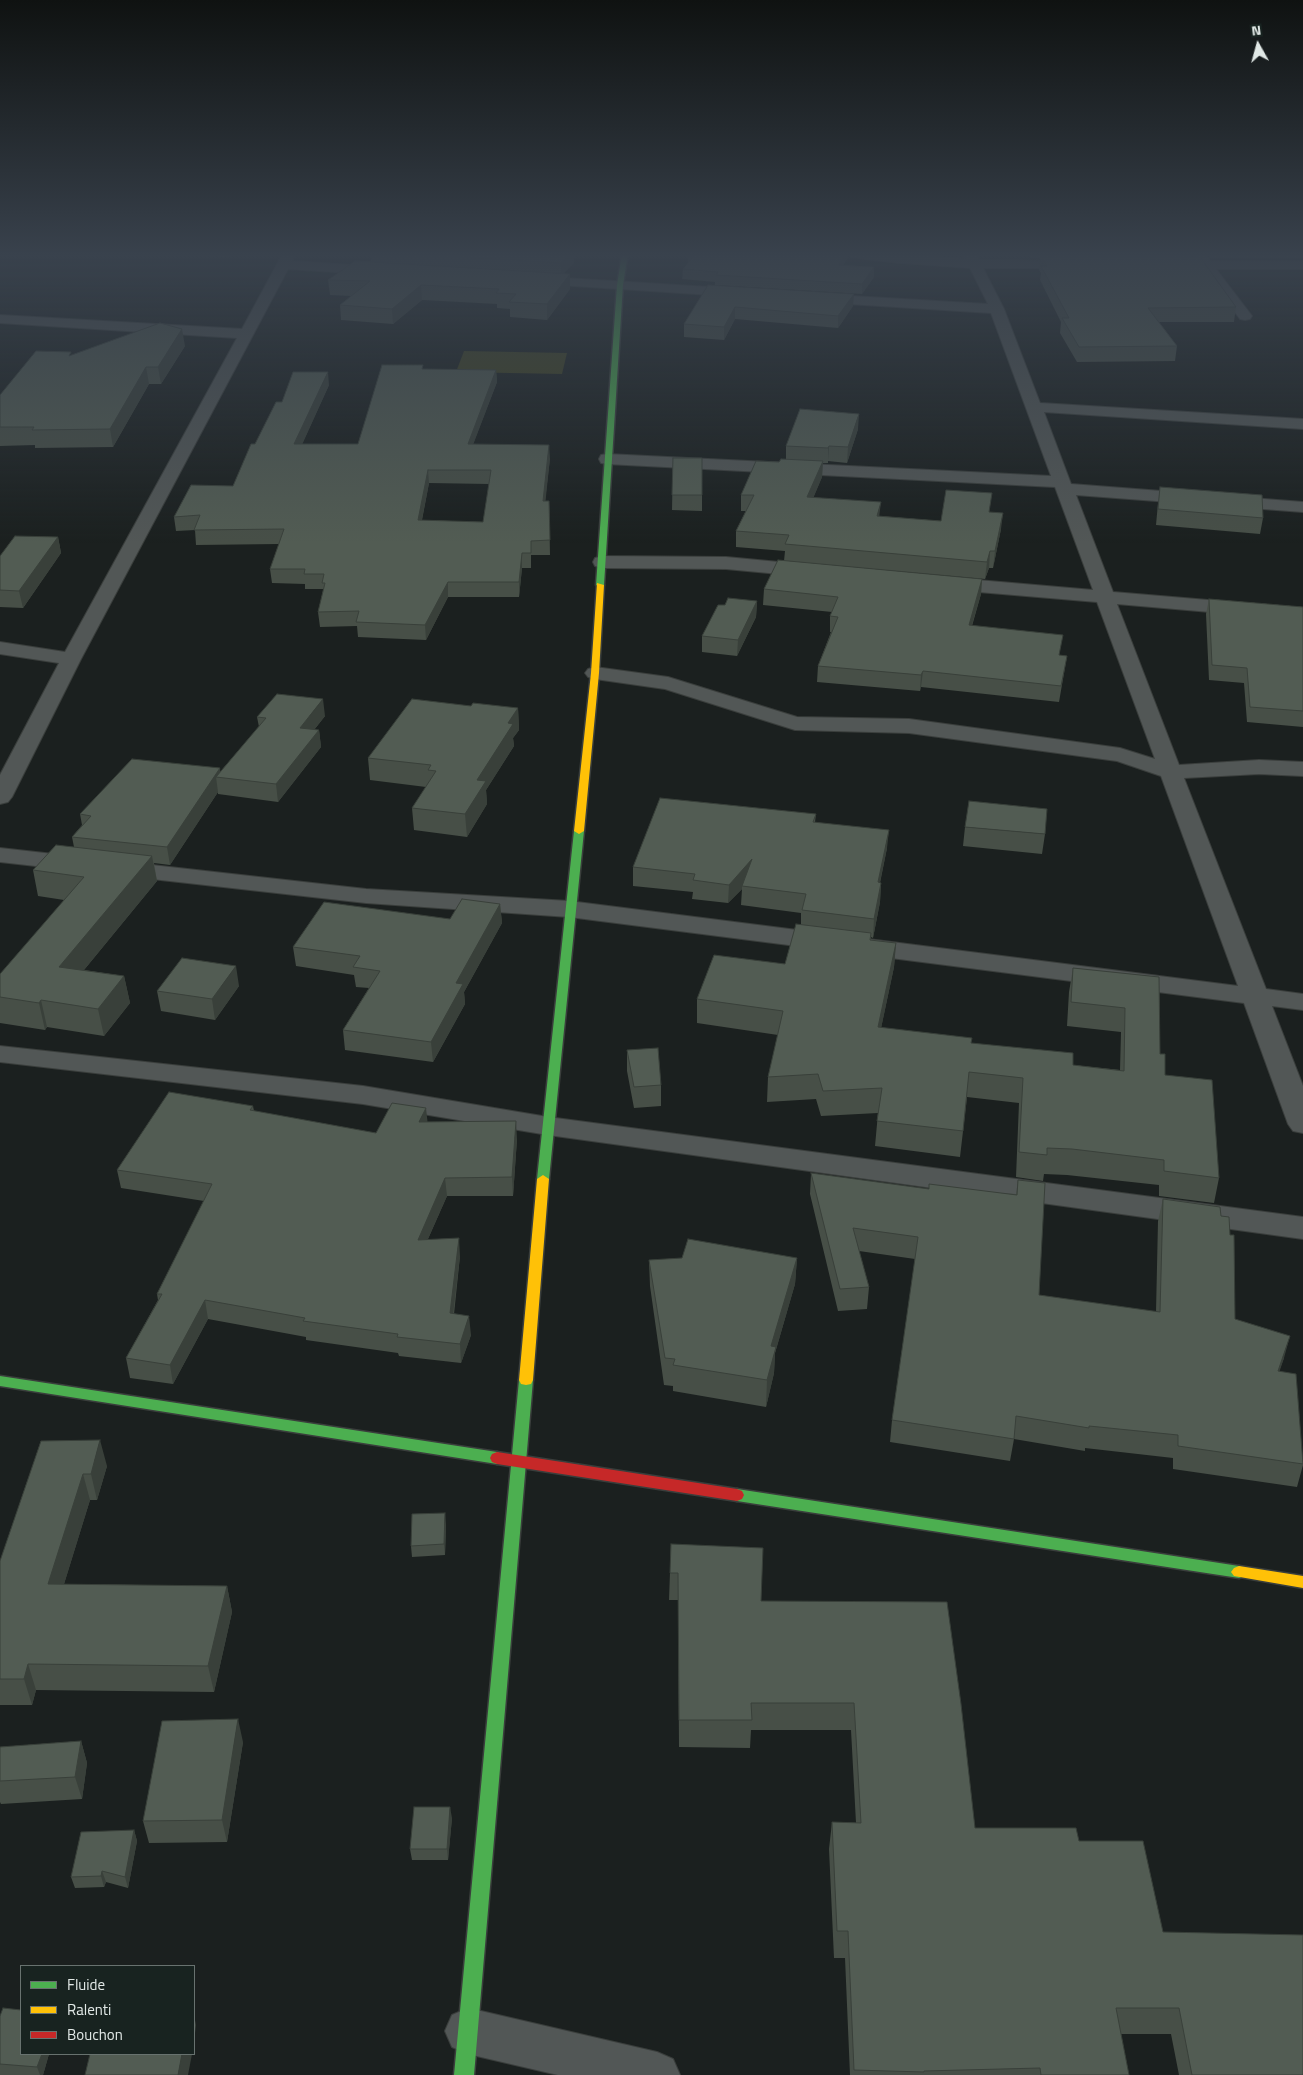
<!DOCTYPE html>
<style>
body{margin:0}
#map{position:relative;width:1303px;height:2075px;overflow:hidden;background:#1b201f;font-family:"Titillium Web",sans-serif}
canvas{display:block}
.legend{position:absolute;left:20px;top:1965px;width:175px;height:90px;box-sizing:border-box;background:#182320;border:1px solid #68726f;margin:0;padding:6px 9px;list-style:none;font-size:15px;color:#e1e8e6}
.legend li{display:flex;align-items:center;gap:10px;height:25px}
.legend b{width:25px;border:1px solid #68726f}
.north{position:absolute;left:1233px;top:20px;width:50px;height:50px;-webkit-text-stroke:4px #182320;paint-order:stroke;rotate:353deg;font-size:14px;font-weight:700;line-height:20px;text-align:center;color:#e1e8e6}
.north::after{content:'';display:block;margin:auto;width:18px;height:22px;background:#e1e8e6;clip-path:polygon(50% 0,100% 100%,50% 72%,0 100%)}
</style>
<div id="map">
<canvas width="1303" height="2075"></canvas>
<ul class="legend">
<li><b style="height:6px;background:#4caf50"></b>Fluide</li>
<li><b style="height:6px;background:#ffc107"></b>Ralenti</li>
<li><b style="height:6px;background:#c62828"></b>Bouchon</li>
</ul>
<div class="north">N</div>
</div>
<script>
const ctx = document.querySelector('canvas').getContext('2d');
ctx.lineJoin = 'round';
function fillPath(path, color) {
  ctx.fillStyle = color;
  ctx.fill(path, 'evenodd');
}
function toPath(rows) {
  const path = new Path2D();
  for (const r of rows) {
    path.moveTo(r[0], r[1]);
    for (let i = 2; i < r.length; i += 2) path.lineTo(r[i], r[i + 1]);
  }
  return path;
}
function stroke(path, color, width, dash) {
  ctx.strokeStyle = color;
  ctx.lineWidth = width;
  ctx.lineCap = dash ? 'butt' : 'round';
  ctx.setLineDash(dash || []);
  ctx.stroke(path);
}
fillPath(toPath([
 [464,351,567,353,562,374,456,372]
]), '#41431f');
const street = toPath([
 [283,253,296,253,292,261,380,267,387,271,380,275,288,269,81,659,12,797,8,802,0,804,0,775,59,663,0,654,0,642,65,652,237,338,0,323,0,315,242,329,283,253],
 [845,253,884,253,966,259,963,253,976,253,979,260,1082,261,1084,264,1077,268,983,268,1004,309,1040,403,1303,419,1303,429,1044,412,1071,484,1303,502,1303,512,1076,495,1113,592,1303,608,1303,620,1117,604,1179,765,1259,760,1303,762,1303,776,1259,774,1184,778,1266,989,1303,994,1303,1010,1272,1006,1303,1086,1303,1133,1293,1131,1288,1124,1244,1003,569,917,366,903,0,862,0,848,366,889,569,901,1238,986,1161,776,1117,761,909,733,795,730,665,689,595,679,588,677,585,673,588,669,595,667,668,677,797,717,909,719,1120,748,1155,759,1097,602,943,589,936,587,933,583,936,579,943,577,1093,590,1055,487,607,464,601,463,599,459,601,455,607,454,1051,476,991,313,817,302,810,298,817,294,988,304,970,268,899,263,851,257,845,253],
 [1194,253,1204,253,1210,261,1303,261,1303,269,1216,269,1252,316,1250,319,1245,320,1240,319,1203,269,1167,269,1160,265,1167,261,1197,261,1192,255,1194,253],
 [533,276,742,289,749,293,742,297,528,283,526,280,528,277,533,276],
 [602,556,726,557,811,565,818,567,820,571,818,575,811,577,726,569,602,568,595,566,593,562,595,558,602,556],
 [0,1046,363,1086,548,1117,1303,1217,1303,1239,548,1135,363,1104,0,1062,0,1046],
 [468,2008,657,2052,673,2059,680,2075,558,2075,468,2054,452,2047,445,2031,452,2015,468,2008]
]);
const fast = toPath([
 [622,253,628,253,623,285,604,585,600,587,596,585,617,285,622,253],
 [579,828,584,831,549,1179,543,1183,537,1179,574,831,579,828],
 [526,1375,531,1376,533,1380,474,2075,454,2075,519,1380,521,1376,526,1375],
 [0,1376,497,1452,502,1454,504,1458,502,1462,497,1464,0,1386,0,1376],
 [737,1489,1239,1566,1244,1568,1247,1572,1244,1576,1239,1578,737,1501,732,1499,730,1495,732,1491,737,1489]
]);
const slow = toPath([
 [597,583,604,585,599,673,584,831,579,834,574,831,591,673,597,583],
 [543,1175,549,1179,533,1380,531,1384,526,1385,521,1384,519,1380,537,1179,543,1175],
 [1239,1566,1303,1576,1303,1588,1234,1576,1231,1572,1234,1568,1239,1566]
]);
const jam = toPath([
 [497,1452,737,1489,742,1491,744,1495,742,1499,737,1501,497,1464,492,1462,490,1458,492,1454,497,1452]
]);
stroke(street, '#3a3e3c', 2);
stroke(fast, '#3a3e3c', 3);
stroke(slow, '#3a3e3c', 3);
stroke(jam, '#3a3e3c', 3);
fillPath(street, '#525756');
fillPath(fast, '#4caf50');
fillPath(slow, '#ffc107');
fillPath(jam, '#c62828');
fillPath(toPath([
 [172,253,232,253,230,257,172,256],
 [370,253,573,253,574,263,564,273,570,289,547,320,510,317,510,309,497,308,497,304,422,300,393,324,341,320,340,305,351,296,330,295,328,280,371,261],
 [1028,253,1192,253,1191,257,1236,307,1234,322,1159,322,1177,346,1175,361,1077,362,1060,333,1061,322,1040,280,1041,273,1039,270,1040,258,1031,258],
 [1206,253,1303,253,1303,258,1210,258],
 [688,254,848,257,843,265,874,267,874,277,862,294,715,285,715,282,682,279,683,269,688,263],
 [708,285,853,306,838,328,735,319,724,340,684,337,684,324],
 [185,346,161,384,149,384,113,447,35,448,35,445,0,446,0,395,71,355],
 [424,369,496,370,497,382,473,444,550,458,545,501,549,501,550,555,531,555,531,568,522,568,519,597,448,597,426,640,358,637,357,626,320,627,318,612,323,591,323,589,305,589,305,584,272,583,270,569,279,544,196,545,195,530,176,531,174,517,233,486,255,444,282,402,329,385,302,444,358,444],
 [429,483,489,484,483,522,422,520],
 [858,429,847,463,828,461,828,463,823,463,822,477,813,498,880,516,941,521,989,512,1001,529,993,568,989,568,985,579,784,561,785,551,736,547,736,531,746,511,741,511,741,495,779,462,786,460,786,446],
 [673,458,702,495,702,511,672,510],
 [1160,487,1263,518,1260,534,1156,525,1158,503],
 [58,537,61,553,23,608,0,607,0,556],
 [982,579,981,594,972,626,1060,655,1067,656,1059,702,921,687,920,691,817,682,818,666,831,632,830,632,830,616,832,612,763,605,764,589],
 [1209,599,1303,607,1303,727,1247,722,1244,683,1209,680,1206,614],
 [757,601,756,617,737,656,702,652,702,636,725,605],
 [471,706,518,708,519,730,513,738,514,746,486,790,487,804,467,837,414,830,412,808,426,787,370,780,368,758],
 [325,716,314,730,319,730,321,747,278,802,218,794,218,792,170,865,154,863,157,881,84,970,124,976,130,1003,104,1036,47,1027,45,1030,0,1023,0,997,64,900,38,896,33,870,74,847,72,837,82,825,80,814,220,768,220,772,259,727,257,717],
 [816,814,815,822,887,848,880,883,881,883,880,902,873,938,871,937,871,940,896,943,894,967,881,1028,971,1043,1073,1065,1120,1070,1121,1032,1067,1026,1069,992,1073,968,1159,977,1160,1054,1165,1075,1219,1178,1214,1203,1159,1196,1159,1185,1067,1175,1044,1174,1043,1181,1016,1177,1019,1103,967,1097,960,1157,875,1146,878,1113,821,1116,816,1099,767,1102,768,1077,778,1035,697,1023,697,999,785,964,801,925,801,913,741,905,742,889,728,903,692,899,693,892,633,886,633,867],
 [965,827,1045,834,1042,854,963,846],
 [500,904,502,923,464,992,465,1004,433,1062,345,1050,343,1030,369,988,356,987,354,975,296,966,293,947,450,919],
 [239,986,215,1020,161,1011,157,991],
 [627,1050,661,1085,661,1106,634,1108,627,1071],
 [253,1106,254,1111,376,1133,427,1122,517,1139,513,1196,447,1196,428,1239,460,1256,454,1314,471,1335,461,1363,399,1356,398,1353,306,1340,306,1337,208,1319,173,1384,130,1378,126,1358,158,1300,157,1294,204,1201,121,1188,117,1170],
 [811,1173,929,1189,1016,1194,1018,1180,1039,1295,1156,1312,1158,1221,1163,1199,1221,1216,1230,1235,1235,1319,1284,1358,1279,1371,1303,1462,1303,1465,1297,1487,1173,1469,1173,1458,1085,1448,1085,1451,1014,1439,1010,1461,890,1442,892,1420,915,1259,859,1251,869,1287,867,1309,838,1311,810,1194],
 [797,1258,795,1284,775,1353,774,1373,766,1407,673,1391,673,1386,664,1385,650,1286,649,1260],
 [41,1441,107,1466,97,1500,90,1500,64,1584,227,1586,232,1612,214,1692,36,1690,32,1705,0,1705,0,1561],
 [446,1524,445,1555,412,1557,411,1546],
 [671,1544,761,1601,975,1828,1079,1841,1163,1932,1303,2075,1179,2075,1171,2034,1121,2034,1129,2075,850,2075,845,1958,834,1958,829,1849,832,1822,856,1823,851,1730,751,1730,750,1748,679,1747,678,1600,669,1600],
 [81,1741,87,1763,82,1799,1,1804,0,1802,0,1747],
 [243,1742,227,1842,149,1843,143,1821],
 [452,1818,448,1860,412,1860,410,1849],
 [134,1830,137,1841,128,1888,106,1882,104,1887,75,1888,71,1877],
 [0,2016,21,2054,49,2054,43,2075,0,2075]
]), '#474f47');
fillPath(toPath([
 [566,253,573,253,574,263,561,276,561,263],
 [845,253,848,253,848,257,838,275,839,265],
 [874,267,874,277,862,294,862,284],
 [570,274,570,289,547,320,547,304],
 [421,285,422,300,393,324,392,309],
 [854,294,853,306,838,328,838,316],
 [735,307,735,319,724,340,724,327],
 [182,329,185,346,161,384,158,367],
 [146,367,149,384,113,447,110,429],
 [496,370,497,382,468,458,468,444],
 [328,372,329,385,296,458,294,444],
 [859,414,858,429,847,463,848,447],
 [549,445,550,458,544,515,543,501],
 [829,446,828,461,828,463,828,448],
 [823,461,822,477,807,513,807,497],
 [428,470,429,483,419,534,418,520],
 [881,502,879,518,877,516],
 [1003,513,1001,529,993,568,995,551],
 [58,537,61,553,23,608,19,591],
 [990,551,989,568,985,579,987,562],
 [522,553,522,568,519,597,519,582],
 [982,579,981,594,967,641,969,625],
 [448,582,448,597,426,640,425,625],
 [757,601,756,617,737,656,738,640],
 [923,671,921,687,920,691,921,675],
 [323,699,325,716,302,745,300,728],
 [518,708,519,730,513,738,514,746,486,790,487,804,467,837,465,814,477,780,508,723],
 [319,730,321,747,278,802,276,784],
 [220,768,221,778,216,777,218,792,170,865,167,847],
 [889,830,887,848,876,901,878,882],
 [152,856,157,881,65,993,59,967],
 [752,859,742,886,742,889,728,903,729,885],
 [881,883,880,902,873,938,874,919],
 [500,904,502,923,464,992,465,1004,433,1062,431,1042,456,983],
 [896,943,894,967,876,1052,878,1027],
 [236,966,239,986,215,1020,212,999],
 [124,976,130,1003,104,1036,98,1009],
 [41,1000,47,1027,45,1030,39,1003],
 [426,1108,428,1126,419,1122],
 [516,1121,517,1139,513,1196,512,1177],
 [445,1178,447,1196,419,1259,418,1240],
 [459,1238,460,1256,451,1332,450,1313],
 [797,1258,795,1284,775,1353,774,1373,766,1407,767,1380,771,1346],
 [205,1300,208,1319,173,1384,170,1365],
 [469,1316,471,1335,461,1363,460,1344],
 [1290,1336,1284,1358,1272,1394,1278,1371],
 [100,1440,107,1466,97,1500,91,1474],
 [83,1474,90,1500,56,1610,48,1584],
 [445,1513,446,1524,445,1555,444,1544],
 [227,1586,232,1612,214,1692,208,1666],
 [28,1664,36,1690,32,1705,24,1679],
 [238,1719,243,1742,227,1842,222,1820],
 [81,1741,87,1763,82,1799,75,1777],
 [450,1807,452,1818,448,1860,447,1849],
 [134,1830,137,1841,128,1888,125,1877],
 [102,1871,106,1882,104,1887,101,1876],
 [194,2015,196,2025,194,2041],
 [42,2054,49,2054,43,2075,40,2075,37,2067],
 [182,2054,192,2054,188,2075,178,2075]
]), '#39403a');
const building = toPath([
 [398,253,571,253,561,263,398,253],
 [689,253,845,253,839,265,874,267,862,284,716,275,718,272,683,269,695,255,688,254,689,253],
 [1041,256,1200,257,1236,307,1148,308,1177,346,1079,347,1062,318,1069,318,1041,266,1047,266,1041,256],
 [355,261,570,274,547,304,509,302,516,294,496,293,499,289,421,285,392,309,340,305,370,281,328,280,355,261],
 [708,285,854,294,838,316,735,307,724,327,684,324,708,285],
 [160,323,182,329,158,367,146,367,110,429,32,430,34,427,0,427,0,395,36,351,71,352,69,356,160,323],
 [382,365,423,365,422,369,496,370,468,444,549,445,543,501,549,501,550,540,531,541,531,553,522,553,519,582,448,582,425,625,356,622,359,611,318,612,325,583,322,583,324,574,304,574,305,569,270,569,284,529,194,530,200,515,174,517,191,485,233,486,251,444,255,444,276,402,282,402,293,372,328,372,294,444,358,444,382,365],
 [428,470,491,470,483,522,418,520,428,470],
 [800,409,859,414,848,447,829,446,828,448,786,446,800,409],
 [673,458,702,458,702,495,672,495,673,458],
 [781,459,823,461,807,497,881,502,877,516,941,521,946,490,992,493,989,512,1003,513,995,551,990,551,987,562,785,544,789,535,736,531,754,495,741,495,756,461,779,462,781,459],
 [1160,487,1262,495,1263,518,1158,509,1160,487],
 [15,536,58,537,19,591,0,590,0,556,15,536],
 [778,560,982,579,969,625,1063,635,1059,655,1067,656,1061,686,923,671,921,675,818,666,838,617,830,616,838,597,764,589,778,560],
 [728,598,757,601,738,640,702,636,718,605,725,605,728,598],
 [1209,599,1303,607,1303,711,1250,707,1247,668,1212,665,1209,599],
 [277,694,323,699,300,728,319,730,276,784,216,777,266,718,257,717,277,694],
 [412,699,471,706,473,703,518,708,508,723,513,724,477,780,486,781,465,814,412,808,436,771,428,770,431,765,368,758,412,699],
 [132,759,220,768,167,847,72,837,91,816,80,814,132,759],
 [660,798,816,814,813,822,889,830,878,882,881,883,874,919,802,910,806,894,742,886,752,859,729,885,693,880,695,874,633,867,660,798],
 [969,801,1047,809,1045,834,965,827,969,801],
 [56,845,152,856,59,967,124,976,98,1009,41,1000,39,1003,0,997,0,974,84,877,33,870,56,845],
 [462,899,500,904,456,983,463,984,431,1042,343,1030,380,971,353,967,360,956,293,947,324,902,450,919,462,899],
 [796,924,871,933,870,940,896,943,878,1027,972,1038,971,1043,1073,1053,1073,1065,1124,1071,1125,1008,1071,1002,1073,968,1159,977,1160,1054,1165,1054,1165,1075,1212,1080,1219,1178,1164,1171,1164,1160,1072,1149,1047,1148,1047,1155,1019,1152,1023,1078,969,1072,963,1131,877,1121,882,1088,823,1091,818,1074,768,1077,783,1011,697,999,714,955,785,964,796,924],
 [182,958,236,966,212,999,157,991,182,958],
 [658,1048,661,1085,634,1087,627,1050,658,1048],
 [169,1092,253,1106,250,1110,376,1133,392,1103,426,1108,419,1122,516,1121,512,1177,445,1178,418,1240,459,1238,450,1313,469,1316,460,1344,397,1337,398,1334,303,1321,305,1318,205,1300,170,1365,126,1358,162,1294,157,1294,212,1184,117,1170,169,1092],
 [811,1173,929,1189,929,1184,1017,1195,1018,1180,1045,1183,1039,1295,1160,1312,1163,1199,1220,1207,1221,1216,1229,1217,1230,1235,1234,1235,1235,1319,1290,1336,1278,1371,1296,1374,1303,1464,1178,1446,1178,1435,1089,1426,1089,1428,1016,1416,1014,1439,892,1420,918,1237,853,1228,869,1287,840,1289,811,1173],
 [688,1239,797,1258,771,1346,776,1347,767,1380,673,1365,675,1359,665,1358,649,1260,682,1258,688,1239],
 [100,1440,91,1474,83,1474,48,1584,227,1586,208,1666,28,1664,24,1679,0,1679,0,1561,41,1441,100,1440],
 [445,1513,444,1544,411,1546,412,1514,445,1513],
 [671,1544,763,1548,761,1601,947,1602,961,1704,975,1828,1076,1828,1079,1841,1143,1841,1163,1932,1303,1935,1303,2075,1192,2075,1179,2008,1116,2008,1129,2075,1041,2075,1040,2068,924,2071,924,2072,854,2070,848,1931,837,1931,832,1822,861,1823,854,1703,751,1703,752,1720,679,1720,678,1573,670,1573,671,1544],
 [238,1719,222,1820,143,1821,162,1721,238,1719],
 [81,1741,75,1777,0,1781,0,1747,81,1741],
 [414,1807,450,1807,447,1849,410,1849,414,1807],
 [134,1830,125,1877,102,1871,101,1876,71,1877,81,1832,134,1830],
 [3,2008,21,2010,21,2054,42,2054,37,2067,0,2064,0,2016,3,2008],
 [90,2054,182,2054,178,2075,85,2075,90,2054]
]);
fillPath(building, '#525c53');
stroke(building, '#39403a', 1);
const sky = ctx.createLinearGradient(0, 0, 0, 544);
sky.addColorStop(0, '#0f1211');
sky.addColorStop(0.47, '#39424d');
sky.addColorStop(1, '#39424d00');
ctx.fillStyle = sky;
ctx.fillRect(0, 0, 1303, 544);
</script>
